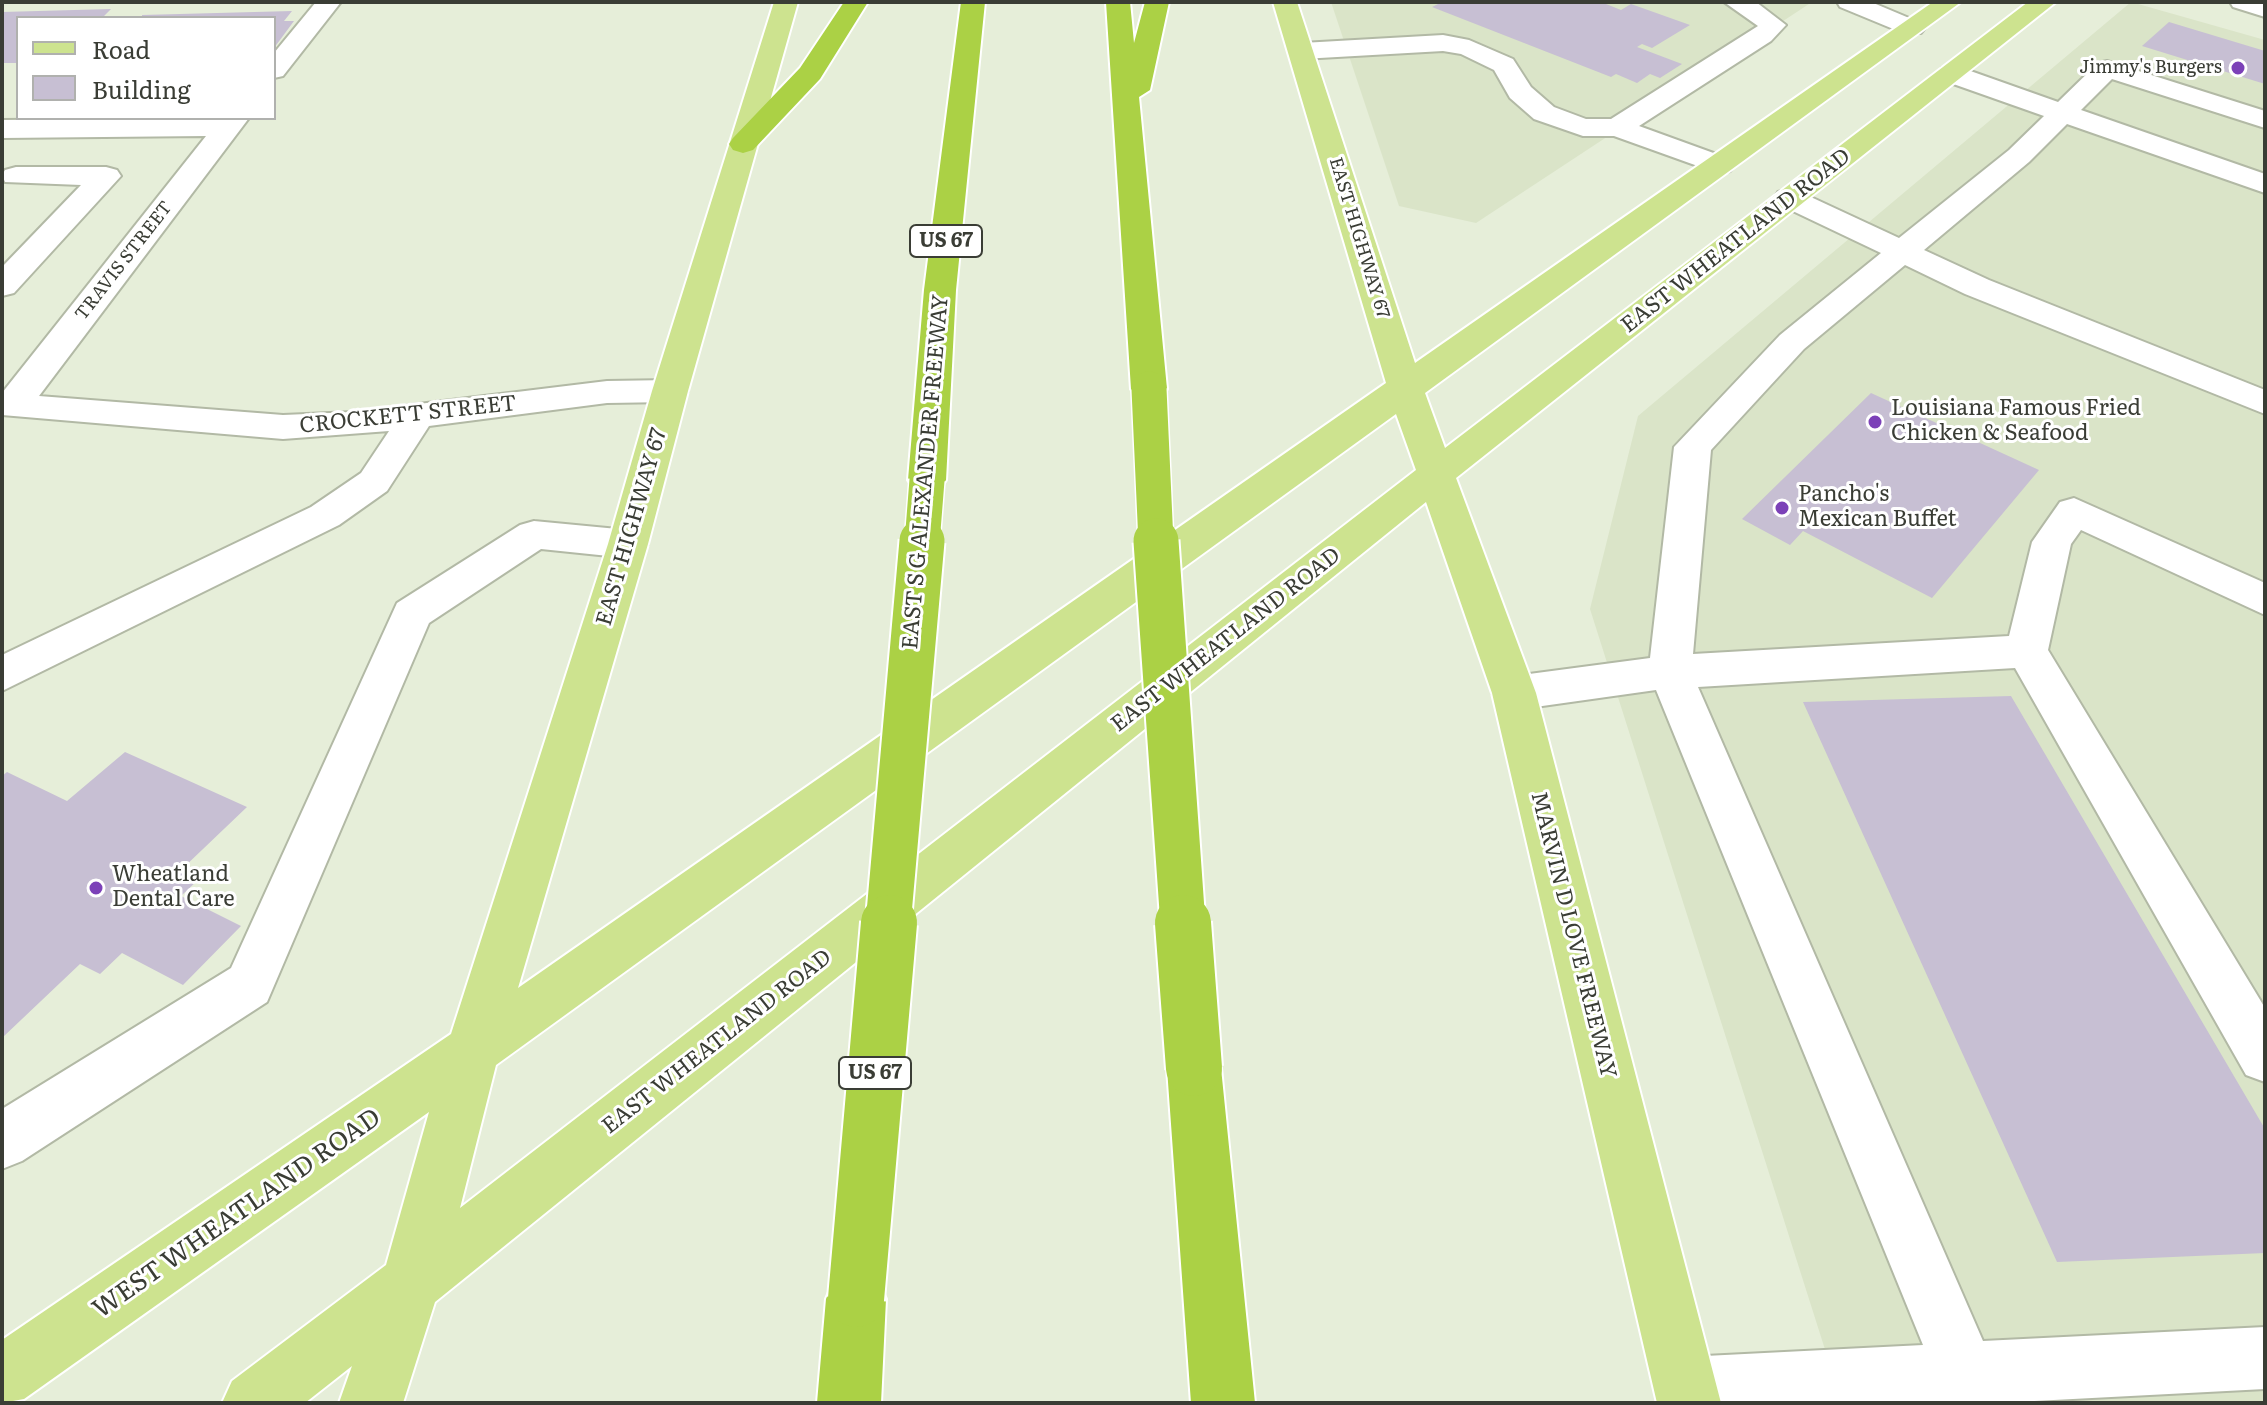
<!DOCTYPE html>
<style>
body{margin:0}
#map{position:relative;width:2267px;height:1405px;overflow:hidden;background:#e6eed9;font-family:Literata,serif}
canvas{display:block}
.frame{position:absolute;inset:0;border:4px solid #3a3d35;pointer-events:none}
.legend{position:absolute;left:16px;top:16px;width:260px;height:104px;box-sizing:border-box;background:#fff;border:2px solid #b0b1ae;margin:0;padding:10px 14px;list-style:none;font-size:24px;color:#3a3d35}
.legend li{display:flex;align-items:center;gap:16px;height:40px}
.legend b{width:40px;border:2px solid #b0b1ae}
</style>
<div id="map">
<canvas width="2267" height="1405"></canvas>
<div class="frame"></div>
<ul class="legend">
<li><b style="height:10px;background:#cde38f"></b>Road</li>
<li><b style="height:22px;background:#c7bfd3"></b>Building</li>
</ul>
</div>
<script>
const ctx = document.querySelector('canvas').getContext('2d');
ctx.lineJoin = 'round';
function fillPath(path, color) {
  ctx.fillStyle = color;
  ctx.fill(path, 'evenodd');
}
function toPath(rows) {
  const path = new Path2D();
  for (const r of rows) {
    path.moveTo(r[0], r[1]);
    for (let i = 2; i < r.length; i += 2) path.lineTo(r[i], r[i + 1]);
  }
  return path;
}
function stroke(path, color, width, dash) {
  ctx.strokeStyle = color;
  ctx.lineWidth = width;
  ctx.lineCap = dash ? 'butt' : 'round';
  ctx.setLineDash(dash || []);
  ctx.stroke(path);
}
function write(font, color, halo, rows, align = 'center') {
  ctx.font = font + ' Literata,serif';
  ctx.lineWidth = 6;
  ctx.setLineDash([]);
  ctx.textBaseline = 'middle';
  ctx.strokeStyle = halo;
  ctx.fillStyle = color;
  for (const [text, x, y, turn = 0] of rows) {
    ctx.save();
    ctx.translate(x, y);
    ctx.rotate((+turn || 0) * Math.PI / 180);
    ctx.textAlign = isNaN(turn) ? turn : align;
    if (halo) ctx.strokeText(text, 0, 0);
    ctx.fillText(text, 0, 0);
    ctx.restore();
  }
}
fillPath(toPath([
 [1331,2,1812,2,1476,223,1399,206],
 [2131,2,2265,40,2265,1403,1842,1403,1590,609,1638,416]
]), '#dae4c8');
fillPath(toPath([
 [1442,2,1601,2,1621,10,1631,4,1690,25,1652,48,1642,44,1637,47,1682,64,1660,78,1650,74,1637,83,1616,74,1611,77,1432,7],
 [111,9,102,18,18,18,18,63,2,63,2,12],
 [292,11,284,21,294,21,274,48,274,18,142,18,142,15],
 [2169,22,2265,51,2265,84,2142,46],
 [1871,393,2039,470,1932,598,1803,531,1790,545,1742,519],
 [2011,696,2265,1129,2265,1253,2057,1262,1803,702],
 [125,752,247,807,181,870,199,879,181,896,241,926,183,985,122,953,100,974,80,964,2,1038,2,776,7,772,67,801]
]), '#c7bfd3');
const minor = toPath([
 [316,2,341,2,283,76,274,78,274,53,316,2],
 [1724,2,1756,2,1786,25,1771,41,1639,126,1730,159,1735,165,1730,171,1720,174,1614,136,1583,136,1534,119,1510,98,1494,70,1461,54,1443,51,1302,59,1293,57,1289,51,1293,45,1302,43,1443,35,1469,40,1513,59,1531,87,1554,107,1586,119,1611,119,1758,26,1724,2],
 [1837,2,1871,2,1921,23,1925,28,1921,33,1903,33,1840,7,1837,2],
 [2230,2,2265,2,2265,17,2233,7,2230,2],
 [2107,61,2265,111,2265,128,2112,79,2081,110,2265,174,2265,193,2067,124,2029,162,1924,250,1989,280,2265,390,2265,414,1965,294,1905,265,1804,349,1711,450,1693,654,2009,636,2032,542,2060,502,2074,498,2265,583,2265,615,2081,530,2071,544,2048,650,2265,1008,2265,1082,2246,1075,2015,668,1698,687,1983,1341,2265,1327,2265,1389,1996,1403,1660,1403,1654,1388,1663,1366,1685,1357,1923,1345,1656,690,1514,710,1499,705,1492,693,1499,681,1514,676,1650,658,1674,447,1780,335,1881,253,1778,204,1774,198,1778,192,1789,189,1800,192,1899,238,2009,150,2044,116,1942,80,1939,74,1942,68,1962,68,2058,102,2098,63,2107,61],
 [249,118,39,396,283,415,353,412,607,381,670,380,683,383,688,391,683,399,670,402,607,403,429,426,387,491,339,525,2,691,2,655,311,507,361,473,389,431,283,439,2,415,2,393,206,136,2,138,2,120,249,118],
 [16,167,106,167,117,170,121,176,14,293,2,296,2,267,81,185,5,182,2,175,5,170,16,167],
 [534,521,628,530,642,534,648,544,642,554,628,558,541,549,429,623,267,1002,22,1161,2,1169,2,1109,231,968,397,603,520,525,534,521]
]);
const major = toPath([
 [774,2,798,2,688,391,648,544,518,988,1386,383,1273,2,1297,2,1415,363,1933,2,1961,2,1425,393,1445,448,2028,2,2056,2,1456,478,1536,693,1721,1403,1657,1403,1492,693,1426,502,435,1302,403,1403,339,1403,352,1366,305,1403,222,1403,232,1381,386,1265,429,1112,24,1399,2,1403,2,1340,451,1034,608,544,652,391,774,2],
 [1396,414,1416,470,460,1208,496,1065,1396,414]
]);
const highway = toPath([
 [844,2,868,2,820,79,753,150,743,153,733,150,729,144,733,138,800,68,844,2],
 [961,2,985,2,956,290,946,480,940,489,927,493,914,489,908,480,924,290,961,2],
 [1106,2,1130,2,1134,43,1145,2,1169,2,1150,90,1139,97,1167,389,1162,397,1149,400,1136,397,1131,389,1106,2],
 [1194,1042,1213,1050,1221,1068,1255,1403,1191,1403,1167,1068,1175,1050,1194,1042],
 [856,1269,877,1278,886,1299,881,1403,817,1403,826,1299,835,1278,856,1269]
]);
stroke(minor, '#b2b9a5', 4);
stroke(major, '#fff', 4);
stroke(highway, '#fff', 4);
fillPath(minor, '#fff');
fillPath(major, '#cde38f');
fillPath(highway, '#abd145');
const highwayBridgeFar2 = toPath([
 [1149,389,1156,543],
 [922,543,927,480]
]);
const highwayBridgeFar1 = toPath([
 [1156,541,1183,925],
 [888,925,922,541]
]);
const highwayBridge = toPath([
 [1183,923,1194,1068],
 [856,1299,889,923]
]);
stroke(highwayBridgeFar2, '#fff', 38, []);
stroke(highwayBridgeFar1, '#fff', 49, []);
stroke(highwayBridge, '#fff', 60, []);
stroke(highwayBridgeFar2, '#abd145', 35);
stroke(highwayBridgeFar1, '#abd145', 45);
stroke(highwayBridge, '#abd145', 56);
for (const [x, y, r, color] of [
 [2238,68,8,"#7c41b8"],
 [1875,422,8,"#7c41b8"],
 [1782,508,8,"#7c41b8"],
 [96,888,8,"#7c41b8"]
]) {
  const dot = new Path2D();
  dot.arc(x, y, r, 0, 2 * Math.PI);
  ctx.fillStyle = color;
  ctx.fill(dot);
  stroke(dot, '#fff', 3);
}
write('18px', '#3a3d35', '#fff', [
 ["Jimmy's Burgers",2222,68]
], 'right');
write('18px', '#3a3d35', '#fff', [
 ["EAST HIGHWAY 67",1359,238,73],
 ["TRAVIS STREET",124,261,-52]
]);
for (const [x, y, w] of [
 [946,241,72],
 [875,1073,72]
]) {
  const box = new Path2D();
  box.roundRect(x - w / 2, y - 16, w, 32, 6);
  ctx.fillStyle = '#fff';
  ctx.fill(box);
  stroke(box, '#3a3d35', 2);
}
write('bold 20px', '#3a3d35', null, [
 ["US 67",946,241],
 ["US 67",875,1073]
]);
write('22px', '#3a3d35', '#fff', [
 ["EAST WHEATLAND ROAD",1736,241,-38],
 ["CROCKETT STREET",408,415,-6],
 ["EAST S G ALEXANDER FREEWAY",926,472,-85],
 ["EAST HIGHWAY 67",632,527,-74],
 ["EAST WHEATLAND ROAD",1226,640,-38],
 ["MARVIN D LOVE FREEWAY",1573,935,76],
 ["EAST WHEATLAND ROAD",717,1042,-38]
]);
write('22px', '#3a3d35', '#fff', [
 ["Louisiana Famous Fried",1891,409],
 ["Chicken & Seafood",1891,434],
 ["Pancho's",1798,495],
 ["Mexican Buffet",1798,520],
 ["Wheatland",112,875],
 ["Dental Care",112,900]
], 'left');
write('26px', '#3a3d35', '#fff', [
 ["WEST WHEATLAND ROAD",237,1214,-35]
]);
</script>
